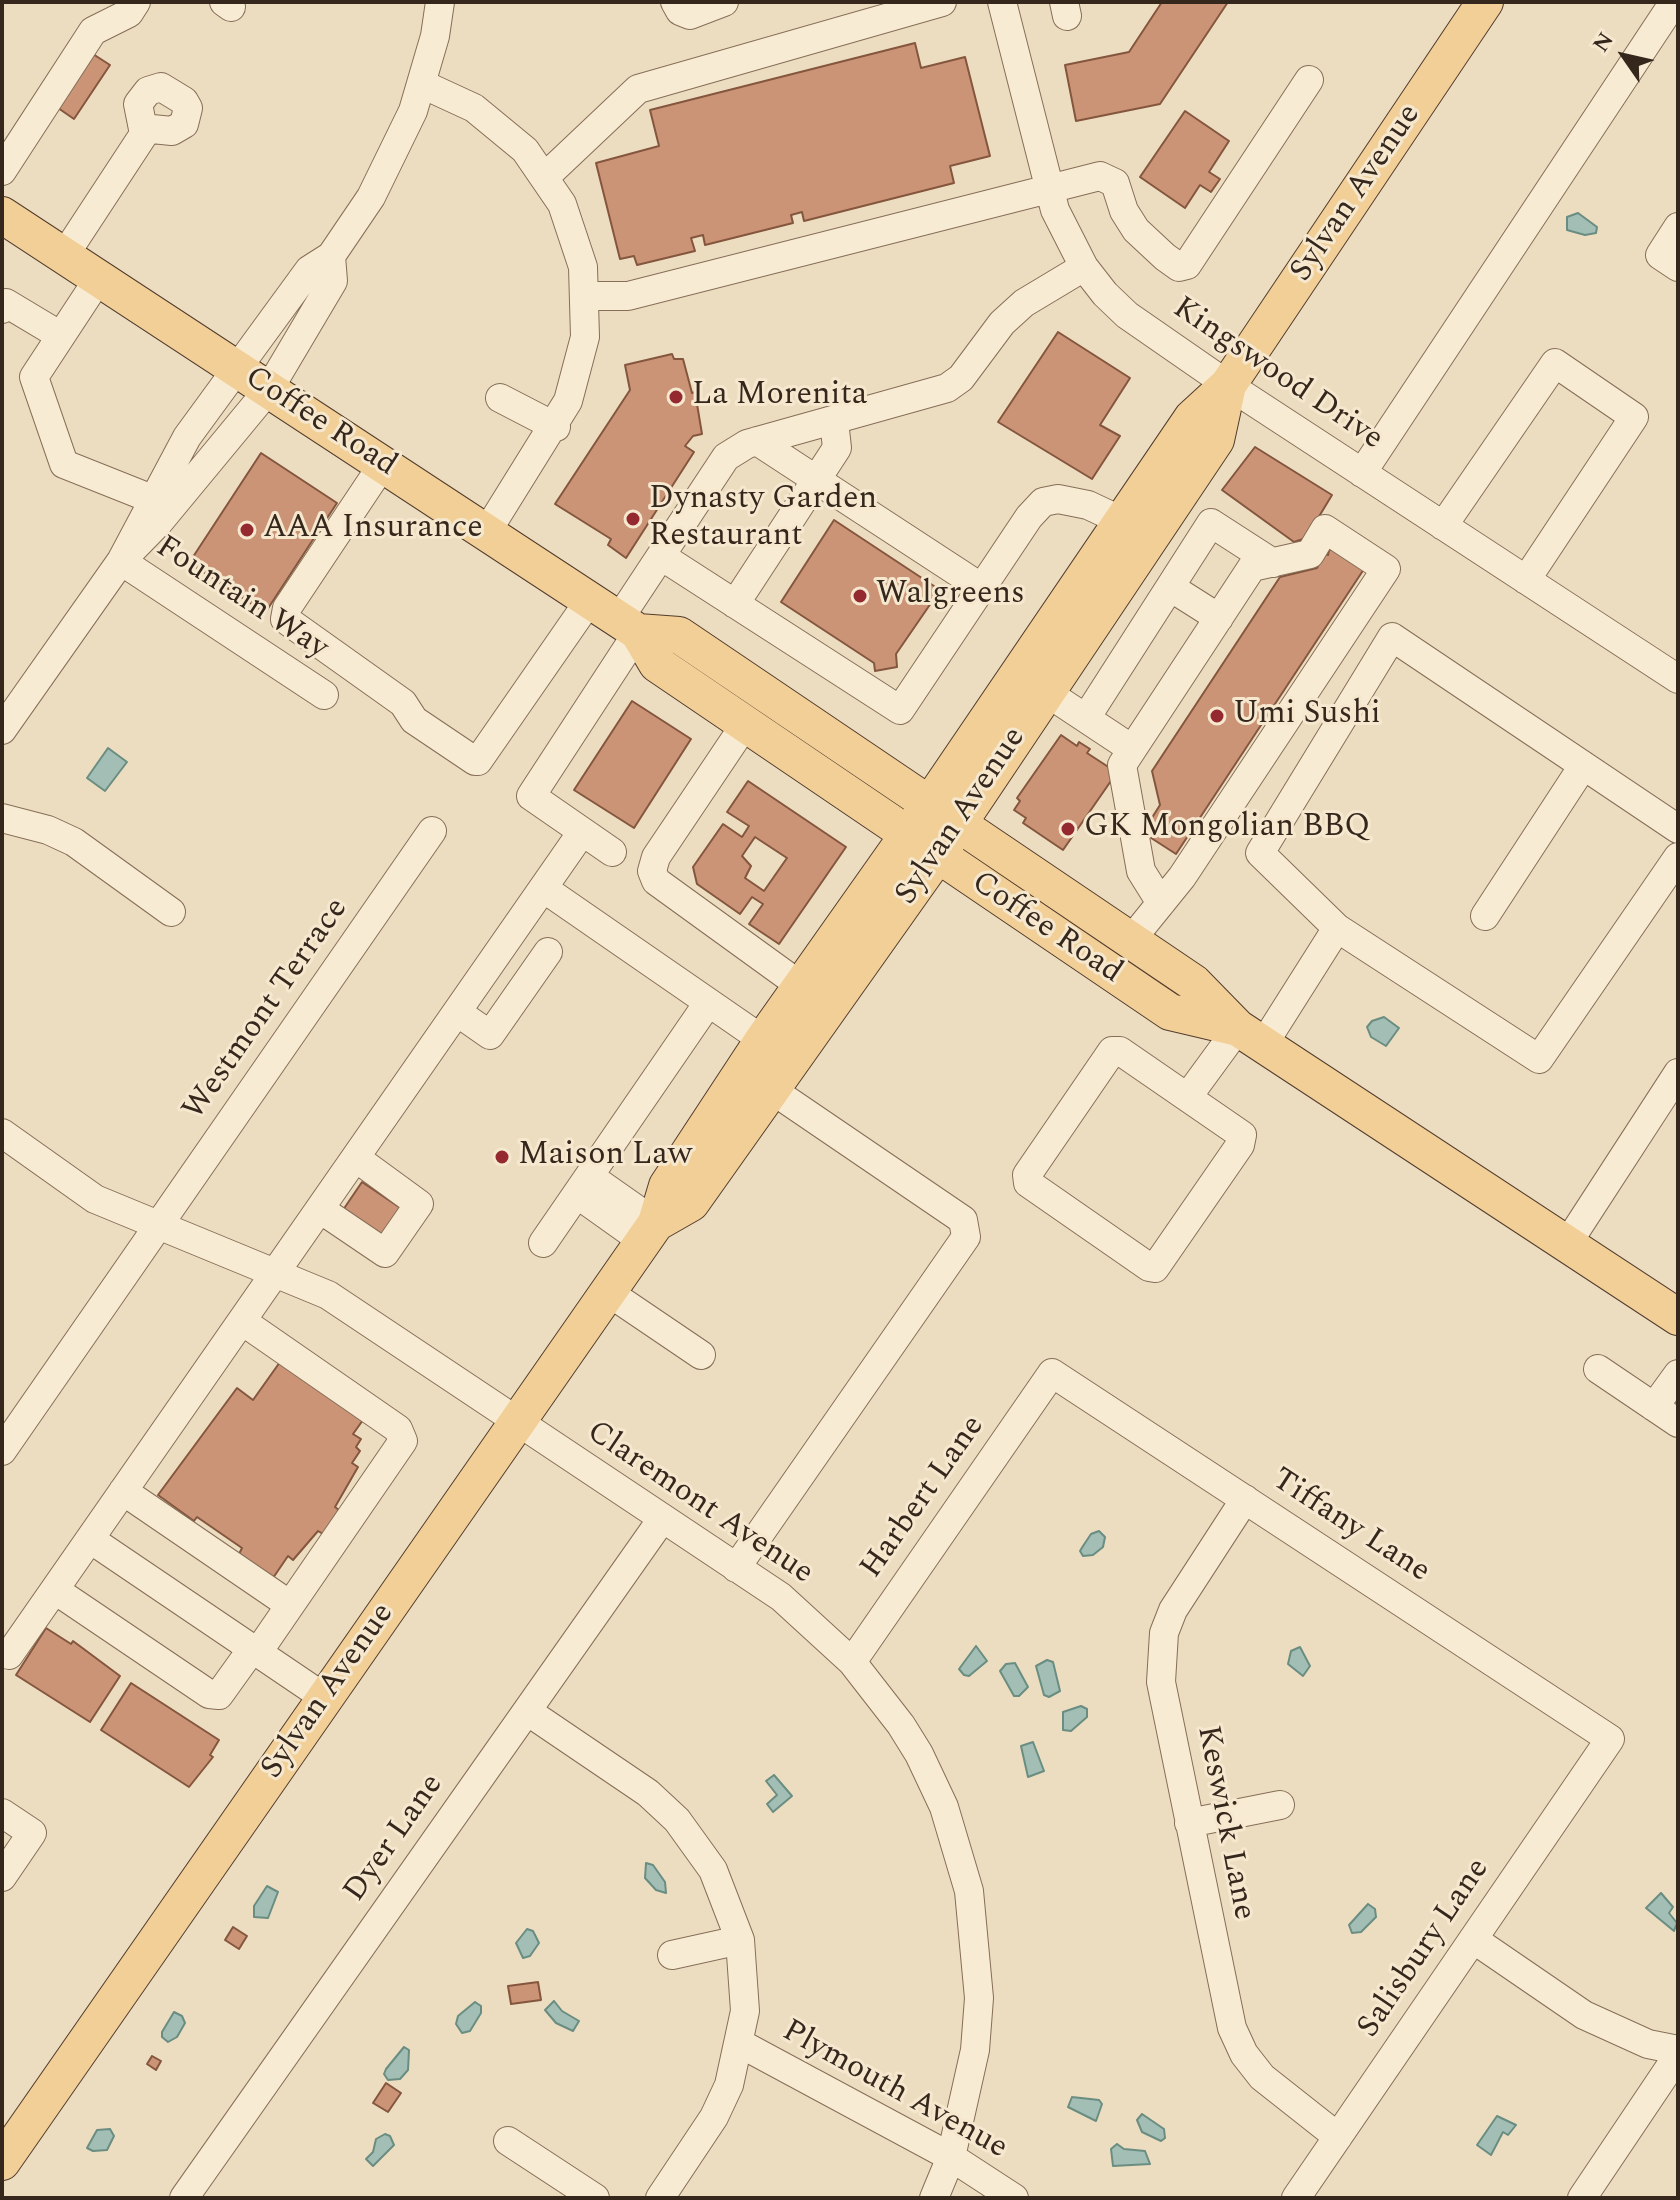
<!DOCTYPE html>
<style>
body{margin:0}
#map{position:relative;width:1680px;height:2200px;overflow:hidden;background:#edddc0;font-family:Spectral,serif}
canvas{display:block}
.frame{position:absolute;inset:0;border:4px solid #35271c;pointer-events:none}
.north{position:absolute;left:1584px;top:16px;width:80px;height:80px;-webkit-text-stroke:6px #f5e8cf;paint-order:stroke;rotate:304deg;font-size:22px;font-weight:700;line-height:32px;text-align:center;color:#35271c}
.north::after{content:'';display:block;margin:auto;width:28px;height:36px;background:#35271c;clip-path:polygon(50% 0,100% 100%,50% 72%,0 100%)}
</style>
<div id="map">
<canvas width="1680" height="2200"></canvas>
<div class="frame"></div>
<div class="north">N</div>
</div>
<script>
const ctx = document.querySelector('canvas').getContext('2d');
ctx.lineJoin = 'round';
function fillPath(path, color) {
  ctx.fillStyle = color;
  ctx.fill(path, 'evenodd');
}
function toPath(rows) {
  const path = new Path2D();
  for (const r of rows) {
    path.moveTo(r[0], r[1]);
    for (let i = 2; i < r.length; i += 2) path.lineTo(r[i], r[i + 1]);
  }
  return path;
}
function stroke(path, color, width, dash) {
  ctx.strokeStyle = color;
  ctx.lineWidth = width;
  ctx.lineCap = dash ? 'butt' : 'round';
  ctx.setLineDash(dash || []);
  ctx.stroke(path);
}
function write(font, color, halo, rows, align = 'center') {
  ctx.font = font + ' Spectral,serif';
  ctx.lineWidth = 6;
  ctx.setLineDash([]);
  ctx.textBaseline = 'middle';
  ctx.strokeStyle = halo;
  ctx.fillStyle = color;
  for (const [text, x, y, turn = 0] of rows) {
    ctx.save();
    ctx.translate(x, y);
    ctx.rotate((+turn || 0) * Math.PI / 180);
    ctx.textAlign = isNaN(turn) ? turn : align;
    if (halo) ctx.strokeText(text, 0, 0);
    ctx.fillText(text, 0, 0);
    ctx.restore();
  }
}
const water = toPath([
 [1578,213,1597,227,1596,233,1585,235,1567,230,1567,217,1578,213],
 [108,748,127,762,105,791,87,778,108,748],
 [1384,1017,1399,1028,1386,1046,1371,1037,1367,1027,1372,1021,1384,1017],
 [1099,1531,1105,1537,1103,1547,1093,1555,1083,1556,1080,1551,1083,1546,1091,1534,1099,1531],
 [976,1646,987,1661,969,1676,964,1675,959,1669,976,1646],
 [1300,1647,1310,1666,1303,1676,1288,1664,1291,1651,1300,1647],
 [1047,1660,1053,1662,1060,1691,1049,1697,1044,1695,1036,1666,1047,1660],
 [1015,1663,1028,1687,1019,1696,1014,1696,1000,1671,1006,1664,1015,1663],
 [1081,1706,1087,1709,1087,1717,1071,1731,1063,1730,1063,1712,1081,1706],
 [1033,1742,1044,1771,1028,1777,1021,1746,1033,1742],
 [774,1775,792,1796,773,1812,767,1804,777,1795,766,1781,774,1775],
 [646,1863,653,1865,665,1882,666,1893,656,1890,645,1878,646,1863],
 [267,1886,278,1892,268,1918,254,1917,254,1906,267,1886],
 [1661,1893,1673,1907,1669,1913,1677,1923,1674,1931,1646,1908,1661,1893],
 [1368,1904,1375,1909,1376,1917,1361,1932,1352,1933,1349,1925,1368,1904],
 [527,1929,533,1931,539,1943,530,1956,523,1958,516,1943,527,1929],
 [554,2001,562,2011,579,2021,573,2031,556,2023,545,2010,554,2001],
 [475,2002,481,2006,481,2013,470,2031,462,2033,456,2024,458,2016,475,2002],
 [174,2012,182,2016,185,2023,177,2037,168,2042,162,2037,162,2032,174,2012],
 [404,2047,409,2050,408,2070,400,2079,388,2080,384,2074,386,2069,404,2047],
 [1072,2097,1099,2100,1102,2104,1096,2121,1068,2107,1072,2097],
 [1142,2114,1164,2129,1165,2138,1161,2141,1142,2132,1137,2120,1142,2114],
 [1497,2116,1516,2125,1508,2135,1503,2132,1491,2155,1477,2145,1497,2116],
 [110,2129,114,2136,107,2150,93,2151,87,2148,97,2130,110,2129],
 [385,2134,390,2136,394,2145,373,2166,366,2159,373,2152,376,2139,385,2134],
 [1117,2144,1124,2149,1145,2151,1150,2164,1113,2166,1111,2149,1117,2144]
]);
fillPath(water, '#a3bfb5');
stroke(water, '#6a8d82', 2);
const building = toPath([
 [1162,2,1228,2,1160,104,1076,121,1065,65,1129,52,1162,2],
 [915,43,921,68,965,57,990,156,950,166,954,183,804,221,802,212,791,215,793,223,705,245,703,235,691,238,695,251,637,265,634,256,620,259,596,163,659,146,650,110,915,43],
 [93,54,110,65,74,119,58,108,93,54],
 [1185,111,1229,141,1209,172,1220,179,1211,192,1200,185,1185,208,1140,177,1185,111],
 [1058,332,1130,378,1100,425,1120,436,1092,479,998,422,1058,332],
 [672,354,674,359,683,359,692,393,695,392,702,434,693,436,685,446,694,452,626,558,608,545,611,539,555,504,630,390,625,365,672,354],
 [1255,447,1332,495,1306,538,1294,542,1222,490,1255,447],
 [261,453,337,503,265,613,189,563,261,453],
 [834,520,940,590,896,654,897,667,875,671,874,663,781,602,834,520],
 [1342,549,1366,566,1176,854,1148,836,1148,824,1160,805,1152,771,1280,577,1317,568,1324,553,1328,555,1329,550,1342,549],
 [632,701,691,739,634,828,574,790,632,701],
 [1061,735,1077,746,1079,742,1090,749,1087,753,1110,768,1113,778,1063,850,1023,823,1026,818,1014,810,1020,801,1017,798,1061,735],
 [748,781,846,847,779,944,749,924,763,904,752,897,740,914,697,884,693,867,723,824,742,837,749,826,727,812,748,781],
 [755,837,787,858,764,891,745,878,751,866,742,856,755,837],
 [362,1182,402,1209,382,1237,343,1210,362,1182],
 [280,1362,363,1420,353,1434,361,1439,356,1447,360,1451,352,1463,358,1467,335,1507,339,1510,323,1534,318,1531,293,1560,288,1556,273,1578,239,1554,242,1548,197,1517,194,1521,158,1495,237,1388,253,1400,280,1362],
 [46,1628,71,1644,73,1641,120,1676,90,1722,16,1675,46,1628],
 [131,1683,219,1740,210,1755,213,1757,189,1787,101,1730,131,1683],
 [233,1927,247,1936,239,1949,225,1940,233,1927],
 [538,1982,541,2000,511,2004,508,1986,538,1982],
 [152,2056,161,2061,156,2070,147,2064,152,2056],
 [386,2083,401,2093,388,2112,373,2103,386,2083]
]);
fillPath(building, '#cb9476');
stroke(building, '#84563e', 2);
const minor = toPath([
 [224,2,231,7],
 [675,2,680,11,690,15,724,2],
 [1002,2,1055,210,1084,267,1105,294,1127,315,1228,385,1678,679],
 [1064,2,1067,16],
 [422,84,474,108,525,150,562,204,583,267,585,337,568,401,486,533],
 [2,171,93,31,129,13,136,2],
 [546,176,638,89,942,2],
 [1678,227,1660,255,1678,267],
 [64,256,144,134,152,129,172,131,184,124,188,108,184,101,161,87,148,91,138,104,144,134],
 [99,278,34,377,64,464,152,499],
 [586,296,628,296,1100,176,1115,183,1124,211,1136,230,1165,257,1179,267,1187,265,1309,80],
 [2,309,6,303,61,336],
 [500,398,556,427],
 [757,441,982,588],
 [383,464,287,608,285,619,403,703,414,720,475,761,478,761,589,601],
 [1362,473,1674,2],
 [1443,526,1555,363,1634,417,1526,580],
 [661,556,900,710,1029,517,1043,502,1058,499,1088,505,1122,521],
 [121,561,187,437,309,270,331,256,371,197,413,111,435,36,440,2],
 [121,561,324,695],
 [1170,587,1219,618],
 [735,604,837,448,834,421],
 [619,619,726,457,747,444,947,388,961,378,1002,323,1024,303,1084,267],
 [1046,692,1132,749],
 [1086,718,1211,523,1273,563],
 [746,723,656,857,652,871,656,881,801,986],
 [2,730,121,561,159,522,269,389,333,281,331,256],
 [2,818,48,830,74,842,171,912],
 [612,852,531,796,638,632],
 [543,888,763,1040],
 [1485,916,1583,766],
 [1337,928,1260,853,1392,637,1678,829],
 [1131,940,1182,877,1386,569,1325,529,1310,554,1252,567,1122,765,1141,871,1161,903],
 [457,1012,490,1035,548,952],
 [1263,1045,1337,928,1539,1059,1678,857],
 [1112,1051,1120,1051,1242,1135,1240,1145,1155,1268,1149,1267,1028,1183,1027,1175,1112,1051],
 [1189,1095,1238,1028],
 [2,1133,95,1199,328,1295,781,1597,852,1662,901,1725,919,1754,944,1807,969,1891,979,1998,975,2050,951,2157,934,2198],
 [589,1176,656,1223],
 [577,1194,643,1241],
 [320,1209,385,1253,419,1204,356,1158],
 [543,1243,708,1003],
 [1567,1244,1678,1073],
 [608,1292,701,1355],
 [242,1321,398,1429,403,1441,258,1652],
 [1598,1369,1678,1423],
 [1654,1407,1678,1374],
 [2,1451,432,831],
 [123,1491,290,1605],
 [1245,1499,1173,1610,1164,1633,1161,1682,1232,2028,1244,2054,1262,2077,1338,2137],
 [90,1539,325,1698],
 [736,1568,966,1237,963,1220,772,1090],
 [55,1590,209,1694,219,1695,252,1649],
 [9,1655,582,832],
 [852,1662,1052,1373,1610,1739,1296,2198],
 [527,1711,648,1793,677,1820,713,1870,740,1940,745,2011,729,2085,714,2117,660,2198],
 [2,1813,32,1833,2,1877],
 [1189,1823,1280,1805],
 [1473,1939,1584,2015,1648,2044,1678,2050],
 [672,1955,740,1940],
 [741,2044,951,2157,1014,2198],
 [508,2141,595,2198],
 [184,2198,662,1519],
 [1582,2198,1678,2055]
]);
const major = toPath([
 [2,215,638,632,679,635,1194,983,1238,1028,1678,1317],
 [638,632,657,664,1170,1012,1238,1028],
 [656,1223,691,1203,937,856,1216,440,1228,385],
 [2,2162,656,1223,667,1186,763,1040,929,805,1192,418,1228,385,1485,2]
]);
stroke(minor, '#866e58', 30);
stroke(major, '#533c2d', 38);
stroke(minor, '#f8ebd3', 28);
stroke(major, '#f1cf97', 36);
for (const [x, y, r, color] of [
 [676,397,8,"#942930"],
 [633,519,8,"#942930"],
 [247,530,8,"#942930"],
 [860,596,8,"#942930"],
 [1217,716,8,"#942930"],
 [1068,829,8,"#942930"],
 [502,1157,8,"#942930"]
]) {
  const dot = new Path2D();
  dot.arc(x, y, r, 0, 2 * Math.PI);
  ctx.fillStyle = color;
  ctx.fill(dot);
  stroke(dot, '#f5e8cf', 3);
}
write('32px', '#35271c', '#f5e8cf', [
 ["Sylvan Avenue",1357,194,-56],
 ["Kingswood Drive",1277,375,34],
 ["Coffee Road",320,423,33],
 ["Fountain Way",241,599,33],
 ["Sylvan Avenue",962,817,-56],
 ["Coffee Road",1046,929,34],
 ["Westmont Terrace",267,1010,-55],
 ["Harbert Lane",924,1498,-55],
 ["Claremont Avenue",699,1504,34],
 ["Tiffany Lane",1350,1527,33],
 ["Sylvan Avenue",329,1692,-55],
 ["Keswick Lane",1224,1823,79],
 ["Dyer Lane",395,1839,-55],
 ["Salisbury Lane",1425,1949,-56],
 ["Plymouth Avenue",894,2091,29]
]);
write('32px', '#35271c', '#f5e8cf', [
 ["La Morenita",692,397],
 ["Dynasty Garden",649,501],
 ["Restaurant",649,538],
 ["AAA Insurance",263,530],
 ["Walgreens",876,596],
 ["Umi Sushi",1233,716],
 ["GK Mongolian BBQ",1084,829],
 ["Maison Law",518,1157]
], 'left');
</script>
